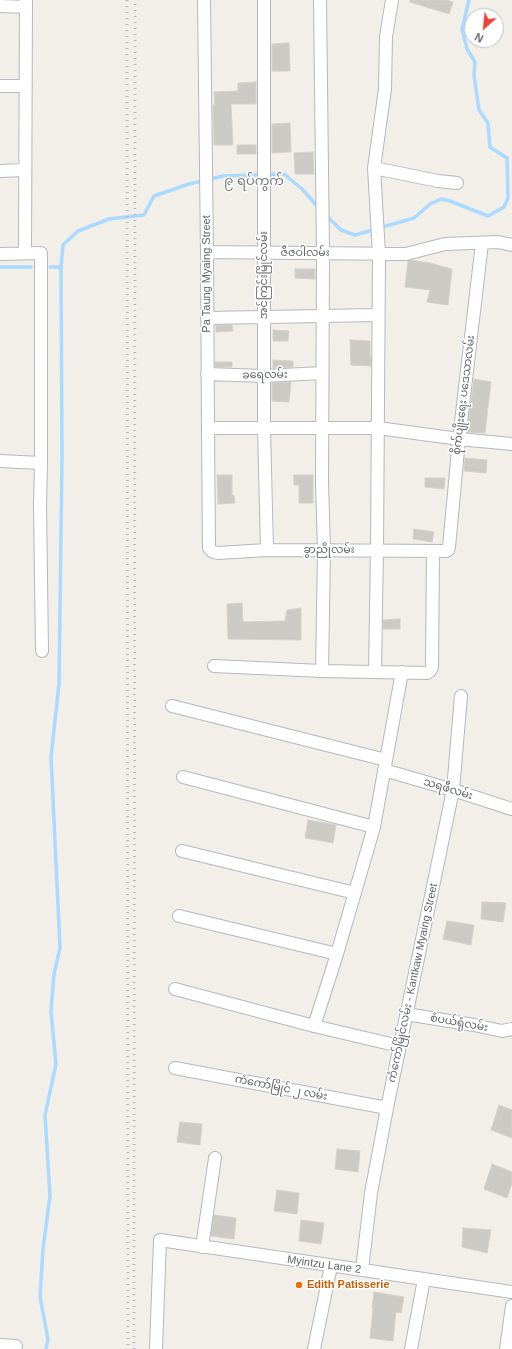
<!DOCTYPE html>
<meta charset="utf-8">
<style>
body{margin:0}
#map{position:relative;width:512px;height:1349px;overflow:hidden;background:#f1efe8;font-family:Helvetica,sans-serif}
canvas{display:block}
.north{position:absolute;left:464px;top:8px;width:40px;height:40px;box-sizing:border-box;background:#fff;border:1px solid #bfc1c3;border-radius:50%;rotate:207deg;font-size:11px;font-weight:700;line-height:16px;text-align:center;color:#5f6368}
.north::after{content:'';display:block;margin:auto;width:14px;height:18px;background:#ea4335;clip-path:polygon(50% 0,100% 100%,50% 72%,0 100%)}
</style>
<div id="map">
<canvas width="512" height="1349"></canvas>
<div class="north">N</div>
</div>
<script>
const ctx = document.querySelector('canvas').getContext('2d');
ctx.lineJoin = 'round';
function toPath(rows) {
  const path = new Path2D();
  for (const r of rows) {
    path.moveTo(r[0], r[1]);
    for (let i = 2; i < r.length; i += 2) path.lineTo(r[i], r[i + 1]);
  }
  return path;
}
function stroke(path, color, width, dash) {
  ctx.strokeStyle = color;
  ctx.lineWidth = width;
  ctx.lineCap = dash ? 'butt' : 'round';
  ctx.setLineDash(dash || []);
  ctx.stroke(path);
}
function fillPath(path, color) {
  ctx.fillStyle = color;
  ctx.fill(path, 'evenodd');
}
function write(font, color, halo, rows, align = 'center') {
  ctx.font = font + ' Helvetica,"Noto Sans Myanmar",sans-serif';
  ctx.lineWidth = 3;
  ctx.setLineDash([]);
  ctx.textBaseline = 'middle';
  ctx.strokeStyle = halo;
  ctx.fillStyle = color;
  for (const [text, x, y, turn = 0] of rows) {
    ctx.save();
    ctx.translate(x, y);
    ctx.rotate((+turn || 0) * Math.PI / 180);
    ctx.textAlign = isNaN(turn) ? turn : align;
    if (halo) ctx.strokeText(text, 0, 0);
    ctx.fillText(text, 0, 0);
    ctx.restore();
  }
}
stroke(toPath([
 [327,216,341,230,355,235,414,218,430,204,441,199,450,201,488,216,504,207,508,198,507,158,490,147,488,123,479,110,474,75,475,62,467,49,462,29,469,0],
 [0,267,31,267],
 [50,267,61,267],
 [46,1349,48,1339,40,1297,43,1249,50,1196,45,1115,56,1064,51,1011,54,974,60,948,51,757,59,684,62,456,61,267,63,245,78,231,109,219,144,215,154,196,189,184,223,176,284,174,302,189,318,207]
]), '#aadaff', 3.5);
const building = toPath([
 [410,0,446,0,453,2,449,14,410,2,410,0],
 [289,43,290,71,272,71,272,44,289,43],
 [256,82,256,104,231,104,233,145,214,145,213,105,215,105,214,92,238,91,238,83,256,82],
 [290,123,291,152,272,153,272,124,290,123],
 [237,145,256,145,256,154,237,154,237,145],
 [313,152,314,174,295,174,294,153,313,152],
 [411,260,430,263,452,269,448,305,427,302,430,290,405,287,408,261,411,260],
 [295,269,315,269,315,279,295,278,295,269],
 [216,325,232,325,233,331,216,332,216,325],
 [273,330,289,331,288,341,273,341,273,330],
 [350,340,370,341,370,357,371,357,371,366,351,365,350,340],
 [273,360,293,361,293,367,273,368,273,360],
 [215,362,232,362,232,367,215,367,215,362],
 [474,379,491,382,485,433,467,432,474,379],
 [291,382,289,402,272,401,272,383,291,382],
 [465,458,487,460,486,473,464,471,465,458],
 [217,475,232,475,232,495,234,495,235,503,218,504,217,475],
 [294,475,313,475,313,503,299,503,299,485,294,485,294,475],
 [425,478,445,478,444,489,425,487,425,478],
 [414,529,434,532,432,542,413,539,414,529],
 [242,603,243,622,285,621,287,610,301,608,301,640,228,639,227,604,242,603],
 [400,619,400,629,383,629,383,620,400,619],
 [308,820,336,825,333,843,305,838,308,820],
 [482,902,506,903,503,922,481,919,482,902],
 [447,921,474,925,471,945,443,939,447,921],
 [499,1105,512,1110,512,1138,491,1130,499,1105],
 [180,1122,202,1124,200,1145,177,1142,180,1122],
 [337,1149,360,1151,358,1172,335,1169,337,1149],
 [492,1164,512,1172,512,1183,507,1198,484,1189,492,1164],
 [277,1190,299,1193,297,1214,274,1211,277,1190],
 [214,1215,236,1218,234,1239,211,1236,214,1215],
 [301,1220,324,1223,321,1244,299,1241,301,1220],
 [463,1228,491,1230,487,1253,462,1247,463,1228],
 [374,1292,404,1297,401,1313,396,1312,393,1341,370,1338,373,1308,372,1308,374,1292]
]);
fillPath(building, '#cccac5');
stroke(building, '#d6d1c6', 1);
const minor = toPath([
 [204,0,207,252,208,428,209,548,213,552,218,553,267,550,446,551,448,550,449,547,459,439,482,243],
 [264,0,264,428,267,550],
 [320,0,323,253,322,483,324,550,322,671],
 [0,6,26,7],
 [0,86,26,86],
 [374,168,438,181,457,183],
 [0,171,25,170],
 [207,252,406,254,445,244,498,242,512,245],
 [25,253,26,0],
 [0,254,41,253,41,463,40,504,42,651],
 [207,318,378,315],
 [207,374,264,376,322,373],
 [208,428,378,428,459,439,512,444],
 [0,461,41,463],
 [214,666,322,671,427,673,430,671,432,667,433,551],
 [375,672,377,550,379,254,374,168,385,89,386,37,392,0],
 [172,706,386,760],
 [384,770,453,790,512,809],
 [183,777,374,827],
 [182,851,355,893],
 [179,916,337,954],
 [175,989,314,1026,399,1046],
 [406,1014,474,1025,502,1031,512,1029],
 [314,1026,337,954,374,827,402,672],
 [175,1068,387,1108],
 [202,1247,215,1158],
 [362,1270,371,1193,387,1108,453,790,461,696],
 [0,1345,16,1346],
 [156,1349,160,1240,512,1292],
 [314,1349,331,1266],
 [411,1349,424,1279],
 [506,1349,512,1306]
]);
stroke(minor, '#b5b8bc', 14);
stroke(minor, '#fff', 12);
stroke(toPath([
 [127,0,128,1349],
 [134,1349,135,0]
]), '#b6b7b8', 3, [1, 5]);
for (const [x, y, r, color] of [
 [299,1285,4,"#e8710a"]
]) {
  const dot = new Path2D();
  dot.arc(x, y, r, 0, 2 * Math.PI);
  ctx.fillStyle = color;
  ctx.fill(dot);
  stroke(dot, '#fff', 1.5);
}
write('11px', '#5f6368', '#fff', [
 ["ဇီဇဝါလမ်း",305,253],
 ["Pa Taung Myaing Street",207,274,-90],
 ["အင်ကြင်းမြိုင်လမ်း",264,275,-90],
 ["ခရေလမ်း",265,375,-1],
 ["စိုက်ပျိုးရေး ပဒေသာလမ်း",464,395,-83],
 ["ခွာညိုလမ်း",329,550],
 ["သရဖီလမ်း",448,789,17],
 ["ကံကော်မြိုင်လမ်း - Kantkaw Myaing Street",413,983,-78],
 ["စံပယ်ရုံလမ်း",459,1023,10],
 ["ကံကော်မြိုင် ၂ လမ်း",281,1088,11],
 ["Myintzu Lane 2",324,1265,8]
]);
write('bold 11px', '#c56008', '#fff', [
 ["Edith Patisserie",307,1285]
], 'left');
write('13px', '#70757a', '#fff', [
 ["၉ ရပ်ကွက်",254,181]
]);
</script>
